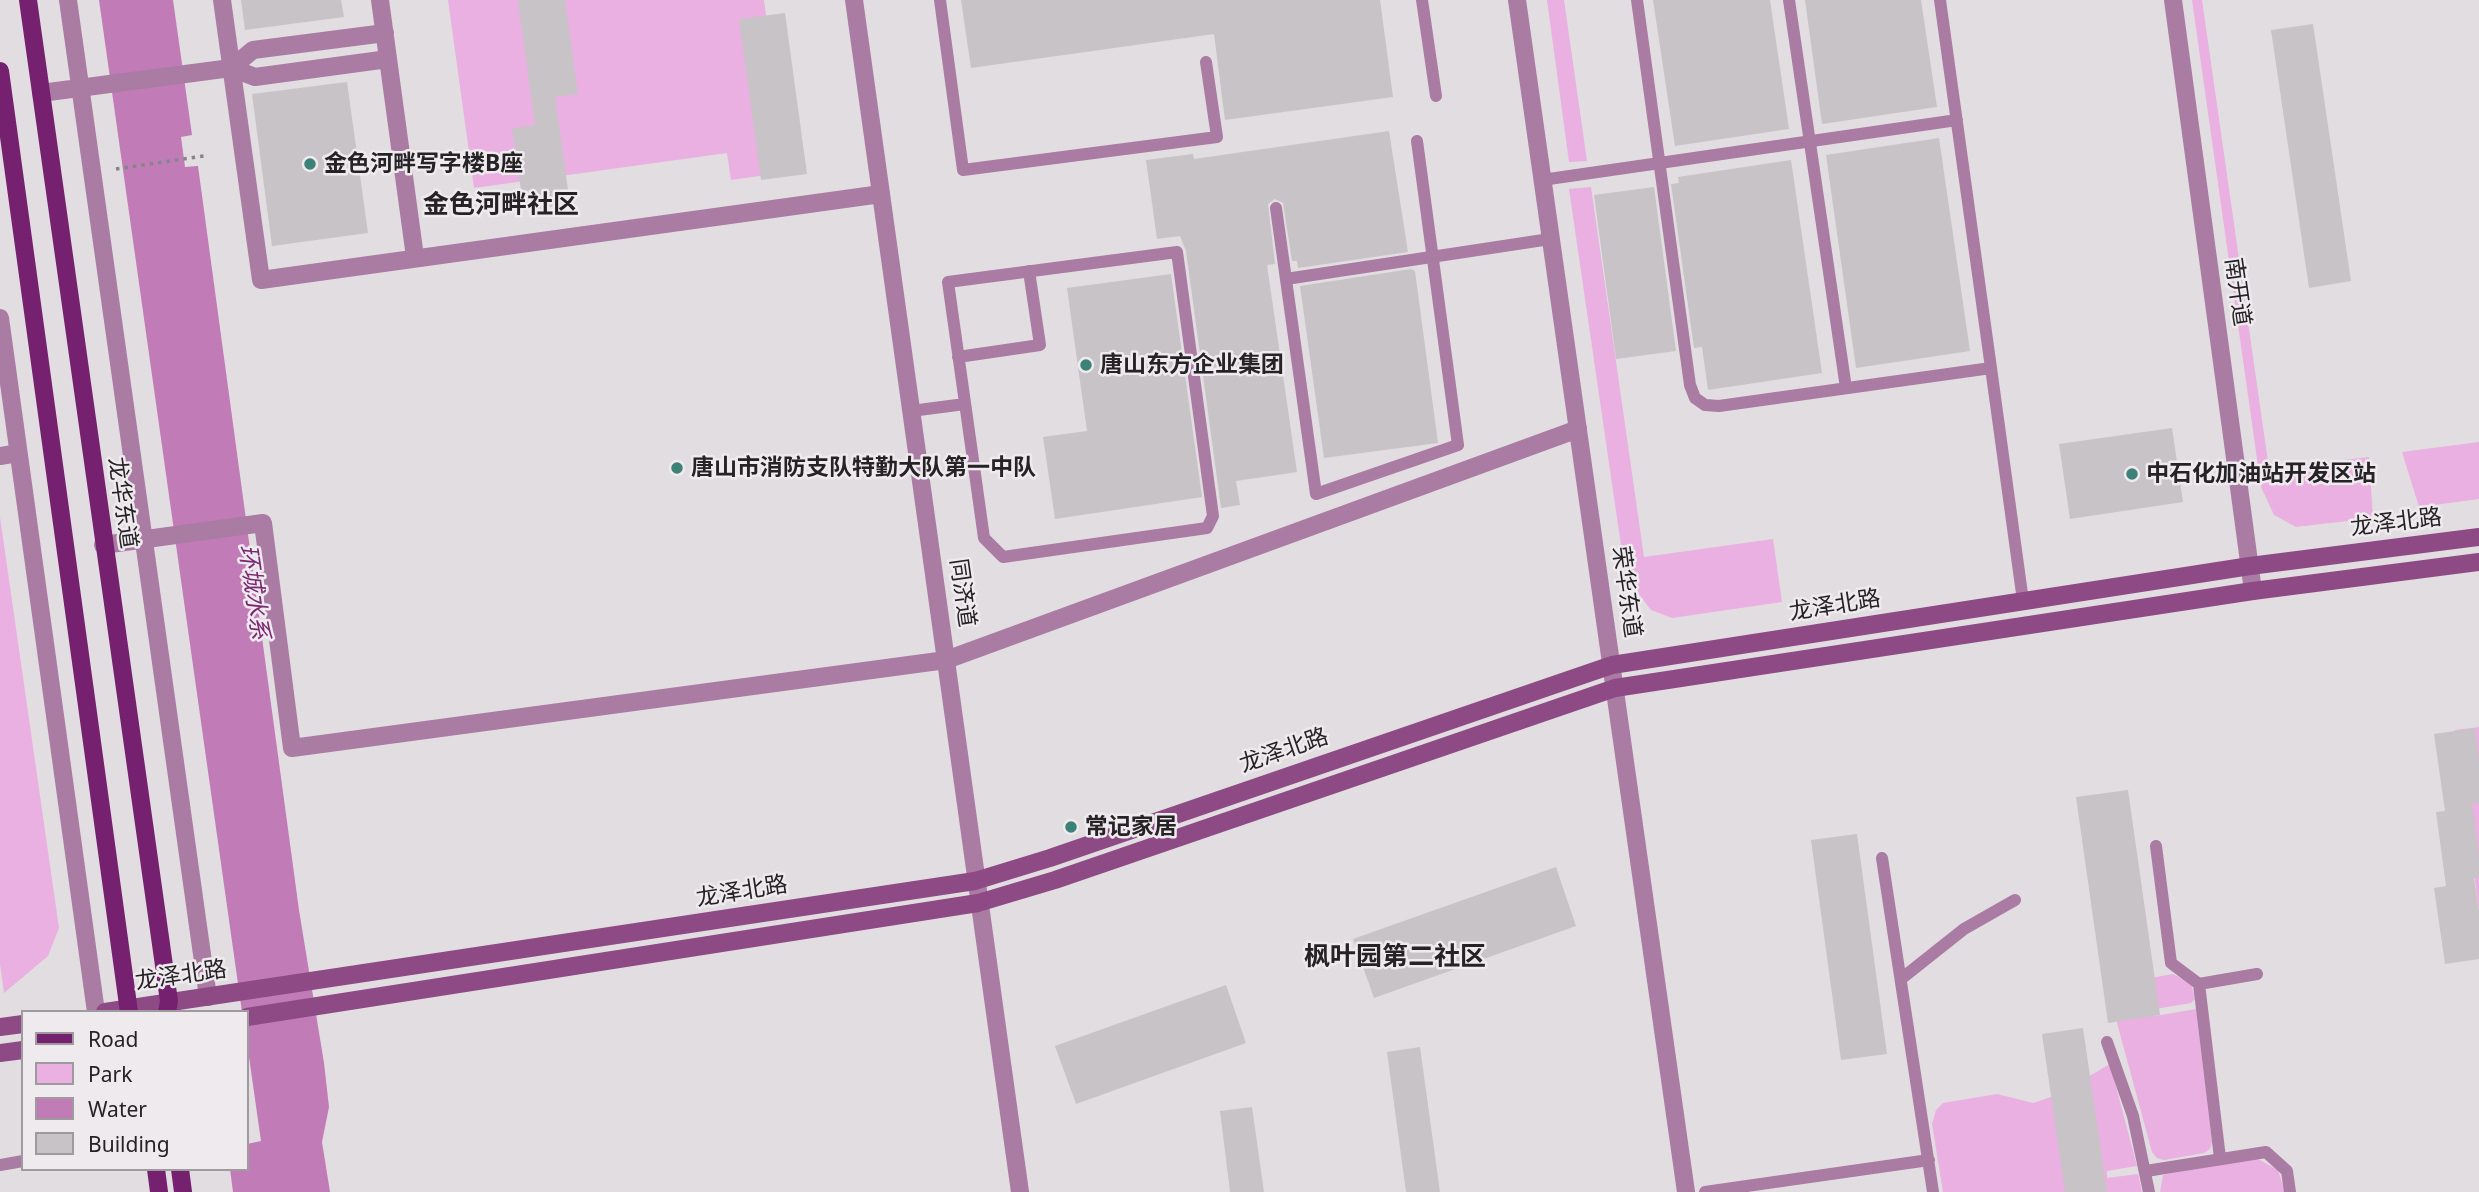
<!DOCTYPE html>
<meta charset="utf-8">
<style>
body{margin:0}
#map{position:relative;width:2479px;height:1192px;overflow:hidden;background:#e2dde1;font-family:"Noto Sans",sans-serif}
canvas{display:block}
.legend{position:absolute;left:21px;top:1010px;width:228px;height:161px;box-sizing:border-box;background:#efeaee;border:2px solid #9e9a9e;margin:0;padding:9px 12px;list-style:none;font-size:21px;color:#252325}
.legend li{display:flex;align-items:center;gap:14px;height:35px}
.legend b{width:35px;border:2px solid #9e9a9e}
</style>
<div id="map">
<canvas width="2479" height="1192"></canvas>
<ul class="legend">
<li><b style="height:9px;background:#76216f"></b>Road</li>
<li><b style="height:19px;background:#eab0e1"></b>Park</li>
<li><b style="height:19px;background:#c17bb7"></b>Water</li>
<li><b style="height:19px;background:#c8c3c7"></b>Building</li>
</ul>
</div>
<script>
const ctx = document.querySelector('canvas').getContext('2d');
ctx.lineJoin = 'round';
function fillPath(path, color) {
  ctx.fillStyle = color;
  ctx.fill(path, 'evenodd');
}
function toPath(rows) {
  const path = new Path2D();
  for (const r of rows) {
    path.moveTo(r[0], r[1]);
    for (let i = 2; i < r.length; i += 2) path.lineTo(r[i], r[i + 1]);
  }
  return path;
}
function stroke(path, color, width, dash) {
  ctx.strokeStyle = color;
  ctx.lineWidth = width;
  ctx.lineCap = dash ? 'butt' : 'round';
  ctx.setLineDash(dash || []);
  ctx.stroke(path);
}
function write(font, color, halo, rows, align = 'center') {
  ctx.font = font + ' "Noto Sans","Noto Sans SC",sans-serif';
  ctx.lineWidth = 5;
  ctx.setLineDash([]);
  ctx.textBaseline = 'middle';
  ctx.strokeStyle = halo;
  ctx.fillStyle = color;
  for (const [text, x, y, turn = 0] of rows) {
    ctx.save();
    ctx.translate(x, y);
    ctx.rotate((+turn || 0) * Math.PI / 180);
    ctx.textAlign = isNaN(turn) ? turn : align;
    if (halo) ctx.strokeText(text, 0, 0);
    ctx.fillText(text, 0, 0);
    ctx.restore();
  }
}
fillPath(toPath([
 [448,0,764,0,787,172,731,180,727,153,474,188],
 [1547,0,1564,0,1587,161,1569,162],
 [2192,0,2202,0,2269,469,2369,457,2373,518,2296,527,2274,515,2261,487],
 [1591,187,1644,557,1773,539,1782,602,1672,618,1651,610,1635,589,1624,566,1569,189],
 [2479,442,2479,499,2419,507,2402,452],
 [0,517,59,928,48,956,4,993,0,964],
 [2479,727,2479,911,2455,730],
 [2173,974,2191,983,2195,999,2191,1003,2155,1009,2155,1016,2196,1009,2212,1142,2210,1149,2204,1153,2164,1160,2157,1158,2152,1152,2110,997,2117,984],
 [2110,1064,2137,1166,2107,1171,2107,1178,2138,1174,2142,1192,1943,1192,1932,1124,1936,1110,1943,1103,1997,1094,2033,1103,2057,1095],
 [2256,1158,2278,1170,2285,1192,2160,1192,2163,1175]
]), '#eab0e1');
fillPath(toPath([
 [99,0,173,0,192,135,181,137,185,167,198,166,299,910,324,1063,329,1107,322,1142,330,1192,233,1192,230,1169,247,1169,247,1144,261,1141,247,1043,247,1012,242,1012]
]), '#c17bb7');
fillPath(toPath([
 [241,0,341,0,344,17,245,30],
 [518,0,565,0,578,94,555,97,570,204,524,211,512,129,535,125],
 [961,0,1380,0,1393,97,1225,120,1214,34,971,68],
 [1653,0,1770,0,1789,129,1675,146],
 [1805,0,1921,0,1937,107,1822,124],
 [785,13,807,174,761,180,739,19],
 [2313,24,2351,281,2309,288,2271,30],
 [347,82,368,233,272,246,252,94],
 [1389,131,1408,252,1298,268,1297,261,1292,261,1283,203,1275,199,1268,204,1275,264,1267,265,1297,472,1236,481,1240,505,1221,508,1186,251,1180,236,1157,239,1146,160,1193,154,1194,159],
 [1939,138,1970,351,1856,368,1826,155],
 [1791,160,1822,373,1708,390,1702,347,1694,348,1671,184,1679,183,1678,177],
 [1654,187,1676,351,1616,359,1594,195],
 [1411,269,1415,271,1438,443,1324,458,1300,286],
 [1171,274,1202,497,1055,519,1043,437,1087,431,1067,288],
 [2172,428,2183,502,2070,519,2059,444],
 [2475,728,2479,758,2479,803,2472,804,2479,854,2479,878,2474,878,2479,911,2479,959,2445,964,2434,888,2446,886,2436,812,2445,811,2434,734],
 [2128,790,2160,1015,2108,1023,2076,797],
 [1857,834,1887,1054,1841,1060,1811,840],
 [1556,867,1576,926,1374,998,1353,939],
 [1226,985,1246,1043,1076,1104,1055,1046],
 [2083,1028,2107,1192,2065,1192,2042,1034],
 [1420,1047,1440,1192,1406,1192,1387,1052],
 [1252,1107,1264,1192,1230,1192,1220,1111]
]), '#c8c3c7');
stroke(toPath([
 [116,169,204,156]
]), '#888588', 3.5, [3.5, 5]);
stroke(toPath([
 [940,0,963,170,1217,137,1206,62],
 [1422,0,1436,96],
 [1637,0,1690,385,1695,398,1705,405,1719,406,1991,368,1940,0],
 [1789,0,1846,388],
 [1542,180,1957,120],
 [1276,208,1316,494,1458,445,1417,141],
 [1177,252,1213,516,1207,528,1003,557,984,538,948,282,1177,252],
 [1286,279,1550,239],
 [958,357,1040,345,1029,271],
 [1991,368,2023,601],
 [911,411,965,404],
 [2156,846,2171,963,2199,984],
 [1882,858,1933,1192],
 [1901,979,1964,929,2015,900],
 [2107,1042,2133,1116,2149,1192],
 [2220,1158,2199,984,2257,974],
 [0,1165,23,1161],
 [2146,1171,2266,1152,2287,1171,2290,1192],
 [1705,1192,1929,1160]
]), '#aa7ba3', 12);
stroke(toPath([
 [68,0,208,997],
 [222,0,261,280,881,194],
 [380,0,415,257],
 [231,68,253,50,385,33],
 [41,93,231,68,255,77,388,59],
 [0,318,96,1012],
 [0,456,18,453],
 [103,545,263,523,292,748,946,660,1578,429]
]), '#aa7ba3', 18);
stroke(toPath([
 [854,0,1020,1192],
 [1517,0,1686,1192],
 [2173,0,2253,591]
]), '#aa7ba3', 18);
stroke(toPath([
 [105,1012,975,881,1050,858,1612,665,2250,566,2479,537],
 [247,1017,978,903,1055,880,1615,688,2253,591,2479,562],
 [0,1027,23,1024],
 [0,1053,23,1050]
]), '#8d4a85', 18);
stroke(toPath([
 [28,0,169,1001,167,1012],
 [0,71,129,1012],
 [156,1169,159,1192],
 [180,1169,183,1192]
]), '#76216f', 18);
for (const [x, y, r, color] of [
 [310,164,7,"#3d8276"],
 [1086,365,7,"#3d8276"],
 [677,468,7,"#3d8276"],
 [2132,474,7,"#3d8276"],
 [1071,827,7,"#3d8276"]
]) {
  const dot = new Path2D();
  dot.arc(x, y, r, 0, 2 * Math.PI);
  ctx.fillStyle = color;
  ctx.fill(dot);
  stroke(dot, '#efeaee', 2.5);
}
write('bold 23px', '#252325', '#efeaee', [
 ["金色河畔写字楼B座",324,164],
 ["唐山东方企业集团",1100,365],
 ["唐山市消防支队特勤大队第一中队",691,468],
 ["中石化加油站开发区站",2146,474],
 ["常记家居",1085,827]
], 'left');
write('23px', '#252325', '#efeaee', [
 ["南开道",2237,292,82],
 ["龙华东道",122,503,82],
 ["龙泽北路",2396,523,-7],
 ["荣华东道",1626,592,82],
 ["同济道",962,593,82],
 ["龙泽北路",1835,606,-9],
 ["龙泽北路",1284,751,-19],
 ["龙泽北路",742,892,-9],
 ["龙泽北路",181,976,-8]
]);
write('italic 24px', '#7c2974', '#efeaee', [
 ["环城水系",253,592,82]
]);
write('bold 26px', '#252325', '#efeaee', [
 ["金色河畔社区",501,206],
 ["枫叶园第二社区",1395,958]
]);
</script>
